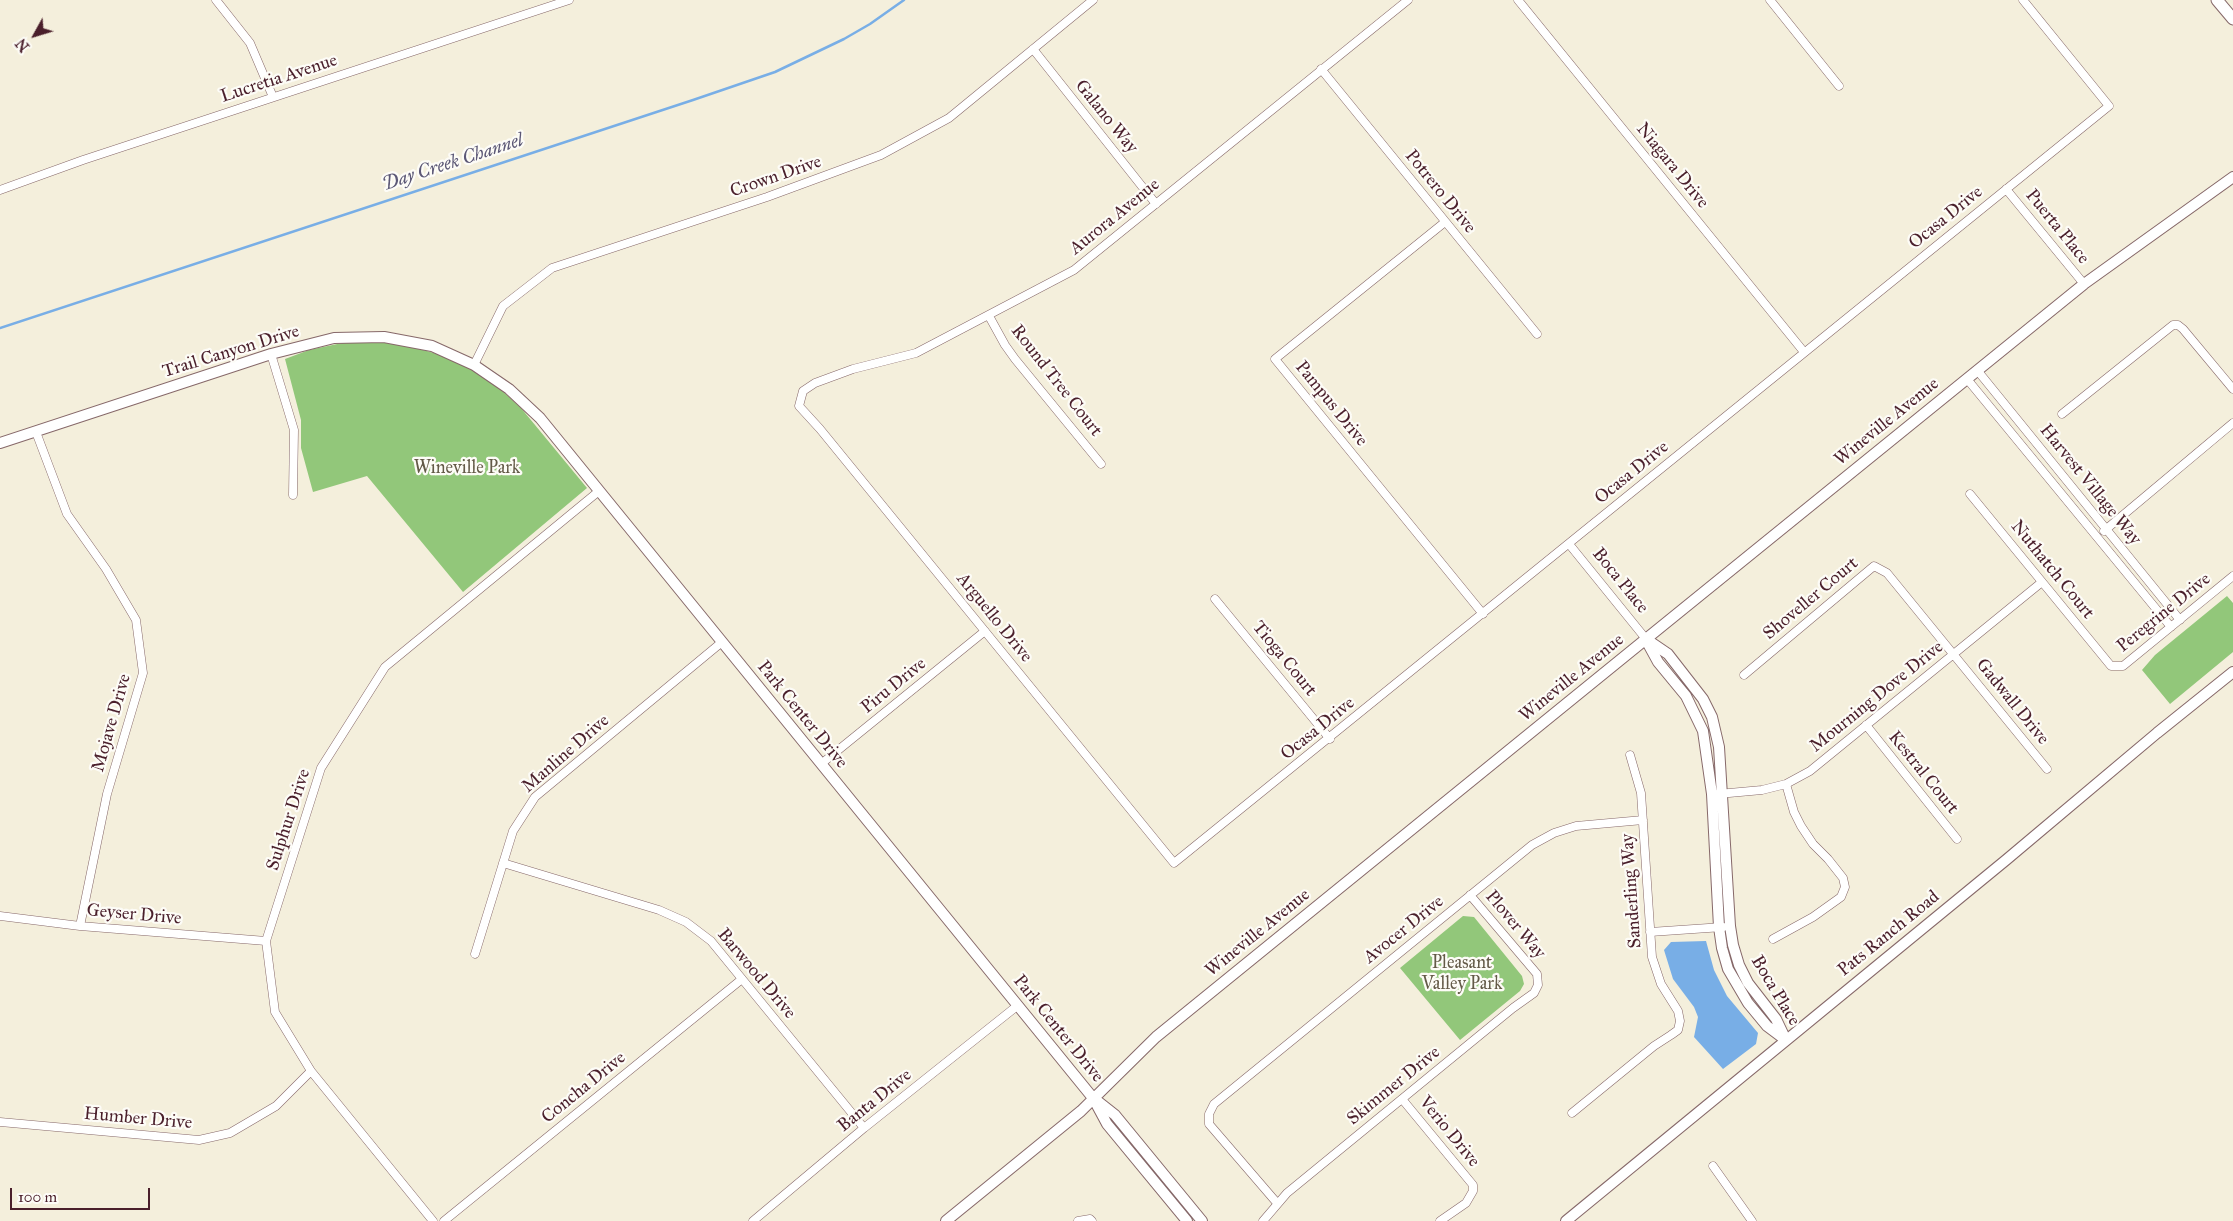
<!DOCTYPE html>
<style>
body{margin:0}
#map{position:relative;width:2233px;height:1221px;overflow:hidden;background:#f4efdc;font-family:"IM FELL Great Primer",serif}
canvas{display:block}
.north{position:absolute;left:10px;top:10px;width:50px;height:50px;-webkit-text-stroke:4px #fdfcf7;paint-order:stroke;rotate:231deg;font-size:14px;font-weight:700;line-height:20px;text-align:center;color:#4a1f2b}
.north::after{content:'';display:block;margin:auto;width:18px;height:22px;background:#4a1f2b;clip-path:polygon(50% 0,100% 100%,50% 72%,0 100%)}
.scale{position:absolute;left:10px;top:1188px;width:140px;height:22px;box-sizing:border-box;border:2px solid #4a1f2b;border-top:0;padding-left:6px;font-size:15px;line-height:18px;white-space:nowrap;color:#4a1f2b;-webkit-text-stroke:4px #fdfcf7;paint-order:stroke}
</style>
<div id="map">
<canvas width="2233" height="1221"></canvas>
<div class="north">N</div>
<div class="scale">100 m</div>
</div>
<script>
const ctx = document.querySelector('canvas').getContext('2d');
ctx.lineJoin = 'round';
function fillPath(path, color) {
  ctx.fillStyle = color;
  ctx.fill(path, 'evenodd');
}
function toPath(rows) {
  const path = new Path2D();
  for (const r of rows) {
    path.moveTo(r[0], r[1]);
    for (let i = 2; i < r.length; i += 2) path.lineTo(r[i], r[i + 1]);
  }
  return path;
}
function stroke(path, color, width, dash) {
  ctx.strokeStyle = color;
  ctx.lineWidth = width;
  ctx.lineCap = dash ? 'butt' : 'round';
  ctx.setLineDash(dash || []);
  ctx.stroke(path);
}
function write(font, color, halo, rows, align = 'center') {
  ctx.font = font + ' "IM FELL Great Primer",serif';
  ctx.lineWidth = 4.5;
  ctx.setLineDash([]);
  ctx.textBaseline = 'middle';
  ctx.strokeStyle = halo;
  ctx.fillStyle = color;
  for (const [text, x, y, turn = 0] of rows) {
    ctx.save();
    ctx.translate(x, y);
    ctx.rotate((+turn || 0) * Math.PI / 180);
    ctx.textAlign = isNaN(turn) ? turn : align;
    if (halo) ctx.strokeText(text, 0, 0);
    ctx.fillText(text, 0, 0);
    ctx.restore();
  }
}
fillPath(toPath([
 [379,342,413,347,451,358,487,377,521,408,587,488,463,592,367,476,313,492,301,448,301,420,285,359,309,350,342,343],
 [2227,596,2233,603,2233,652,2170,704,2142,670,2155,655],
 [1463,916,1474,917,1522,976,1524,984,1520,991,1460,1040,1400,968]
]), '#92c77a');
fillPath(toPath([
 [1706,941,1714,970,1727,996,1758,1033,1756,1044,1723,1069,1694,1037,1698,1017,1694,1007,1673,979,1664,950,1671,942]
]), '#78aee6');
stroke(toPath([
 [0,328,693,100,775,72,844,39,870,24,904,0]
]), '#78aee6', 2.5);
const street = toPath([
 [216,0,250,43,273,97],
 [1408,0,1074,270,916,353,853,369,815,383,803,391,799,406,820,429,1174,863,2109,106,2023,0],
 [1518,0,1804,352],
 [1770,0,1839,86],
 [1033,49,1156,204],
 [1321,69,1537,334],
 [2006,189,2084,284],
 [0,190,83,160,569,0],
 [1445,222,1275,359,1483,614],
 [989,316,1005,345,1015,359,1101,464],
 [271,354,294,430,293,495],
 [474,365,503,306,552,268,767,197,881,155,949,118,1093,0],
 [1977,370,2180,620],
 [1967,379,2171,627],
 [2062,414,2173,325,2178,325,2183,329,2233,389],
 [36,432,67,514,106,569,136,620,143,673,107,794,80,926],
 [1970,494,2111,666,2123,666,2233,576],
 [2104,531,2233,423],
 [1569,544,1646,639],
 [1215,599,1330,739],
 [1744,675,1874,566,1887,573,2047,769],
 [1866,725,1957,839],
 [821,764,985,631],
 [1718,794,1762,790,1786,784,1810,771,2042,582],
 [503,863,659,910,686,922,711,941,864,1128],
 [0,916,80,926,266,941],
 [1650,932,1723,927],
 [1773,939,1813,917,1841,897,1845,887,1843,878,1828,859,1813,844,1801,826,1794,812,1786,784],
 [475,954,513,831,535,797,722,642],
 [1402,1099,1473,1185,1473,1191,1466,1203,1440,1221],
 [1572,1113,1654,1046,1671,1035,1678,1030,1680,1021,1678,1011,1661,984,1652,957,1641,793,1630,755],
 [0,1122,199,1140,230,1133,276,1106,311,1071],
 [1713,1166,1752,1221],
 [1277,1203,1209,1124,1209,1114,1214,1104,1532,845,1554,833,1576,826,1643,820],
 [433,1221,311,1071,275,1012,266,941,321,768,385,667,599,491],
 [444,1221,742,979],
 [753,1221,864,1128,1017,1006],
 [1078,1221,1090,1219,1092,1221],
 [1263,1221,1287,1193,1513,1008,1534,993,1538,985,1537,974,1470,895]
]);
const secondary = toPath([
 [0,443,271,354,334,338,384,337,432,346,474,365,509,389,540,418,1093,1098,1107,1124,1187,1221],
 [1646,639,1668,654,1703,699,1712,717,1719,747,1730,926,1733,945,1739,965,1748,983,1776,1019,1786,1040],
 [1646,640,1658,662,1686,696,1703,731,1712,794,1719,927,1722,948,1728,969,1748,1003,1767,1026,1783,1038],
 [1096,1100,1115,1115,1202,1221],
 [946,1221,1081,1111,1156,1037,1646,639,2084,284,2233,177],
 [1566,1221,2006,860,2157,733,2233,672]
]);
const primary = toPath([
 [2217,0,2233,19]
]);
stroke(street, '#866869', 9);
stroke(secondary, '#866869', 12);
stroke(primary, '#866869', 13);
stroke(street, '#fff', 8);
stroke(secondary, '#fff', 10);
stroke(primary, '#fff', 11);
write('18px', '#4a1f2b', '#fdfcf7', [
 ["Lucretia Avenue",279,79,-18],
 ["Galano Way",1106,117,51],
 ["Niagara Drive",1672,166,51],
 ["Crown Drive",776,177,-19],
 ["Potrero Drive",1440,192,51],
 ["Aurora Avenue",1115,217,-39],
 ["Ocasa Drive",1946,218,-39],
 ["Puerta Place",2057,227,51],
 ["Trail Canyon Drive",231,352,-17],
 ["Round Tree Court",1056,381,52],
 ["Pampus Drive",1331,404,51],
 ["Wineville Avenue",1887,422,-39],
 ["Ocasa Drive",1632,473,-39],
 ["Harvest Village Way",2090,485,51],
 ["Nuthatch Court",2052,570,51],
 ["Boca Place",1620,581,51],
 ["Shoveller Court",1811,599,-40],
 ["Peregrine Drive",2164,613,-39],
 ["Arguello Drive",994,618,51],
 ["Tioga Court",1284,659,51],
 ["Wineville Avenue",1572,678,-39],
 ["Piru Drive",894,686,-39],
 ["Mourning Dove Drive",1877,697,-39],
 ["Gadwall Drive",2012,702,51],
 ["Park Center Drive",802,715,51],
 ["Mojave Drive",112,723,-74],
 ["Ocasa Drive",1318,729,-39],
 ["Manline Drive",566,754,-41],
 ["Kestral Court",1923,773,51],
 ["Sulphur Drive",289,820,-72],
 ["Sanderling Way",1632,891,-94],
 ["Geyser Drive",134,915,5],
 ["Plover Way",1515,925,50],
 ["Avocer Drive",1404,930,-39],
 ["Wineville Avenue",1258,933,-39],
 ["Pats Ranch Road",1889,934,-39],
 ["Barwood Drive",756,974,50],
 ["Boca Place",1775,991,59],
 ["Park Center Drive",1058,1029,51],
 ["Skimmer Drive",1394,1086,-39],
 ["Concha Drive",584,1088,-39],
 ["Banta Drive",875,1101,-39],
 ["Humber Drive",138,1119,5],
 ["Verio Drive",1449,1132,51]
]);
write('18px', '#635a47', '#fdfcf7', [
 ["Wineville Park",467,469],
 ["Pleasant",1462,964],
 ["Valley Park",1462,985]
]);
write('italic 19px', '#5c5876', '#fdfcf7', [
 ["Day Creek Channel",453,163,-18]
]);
</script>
